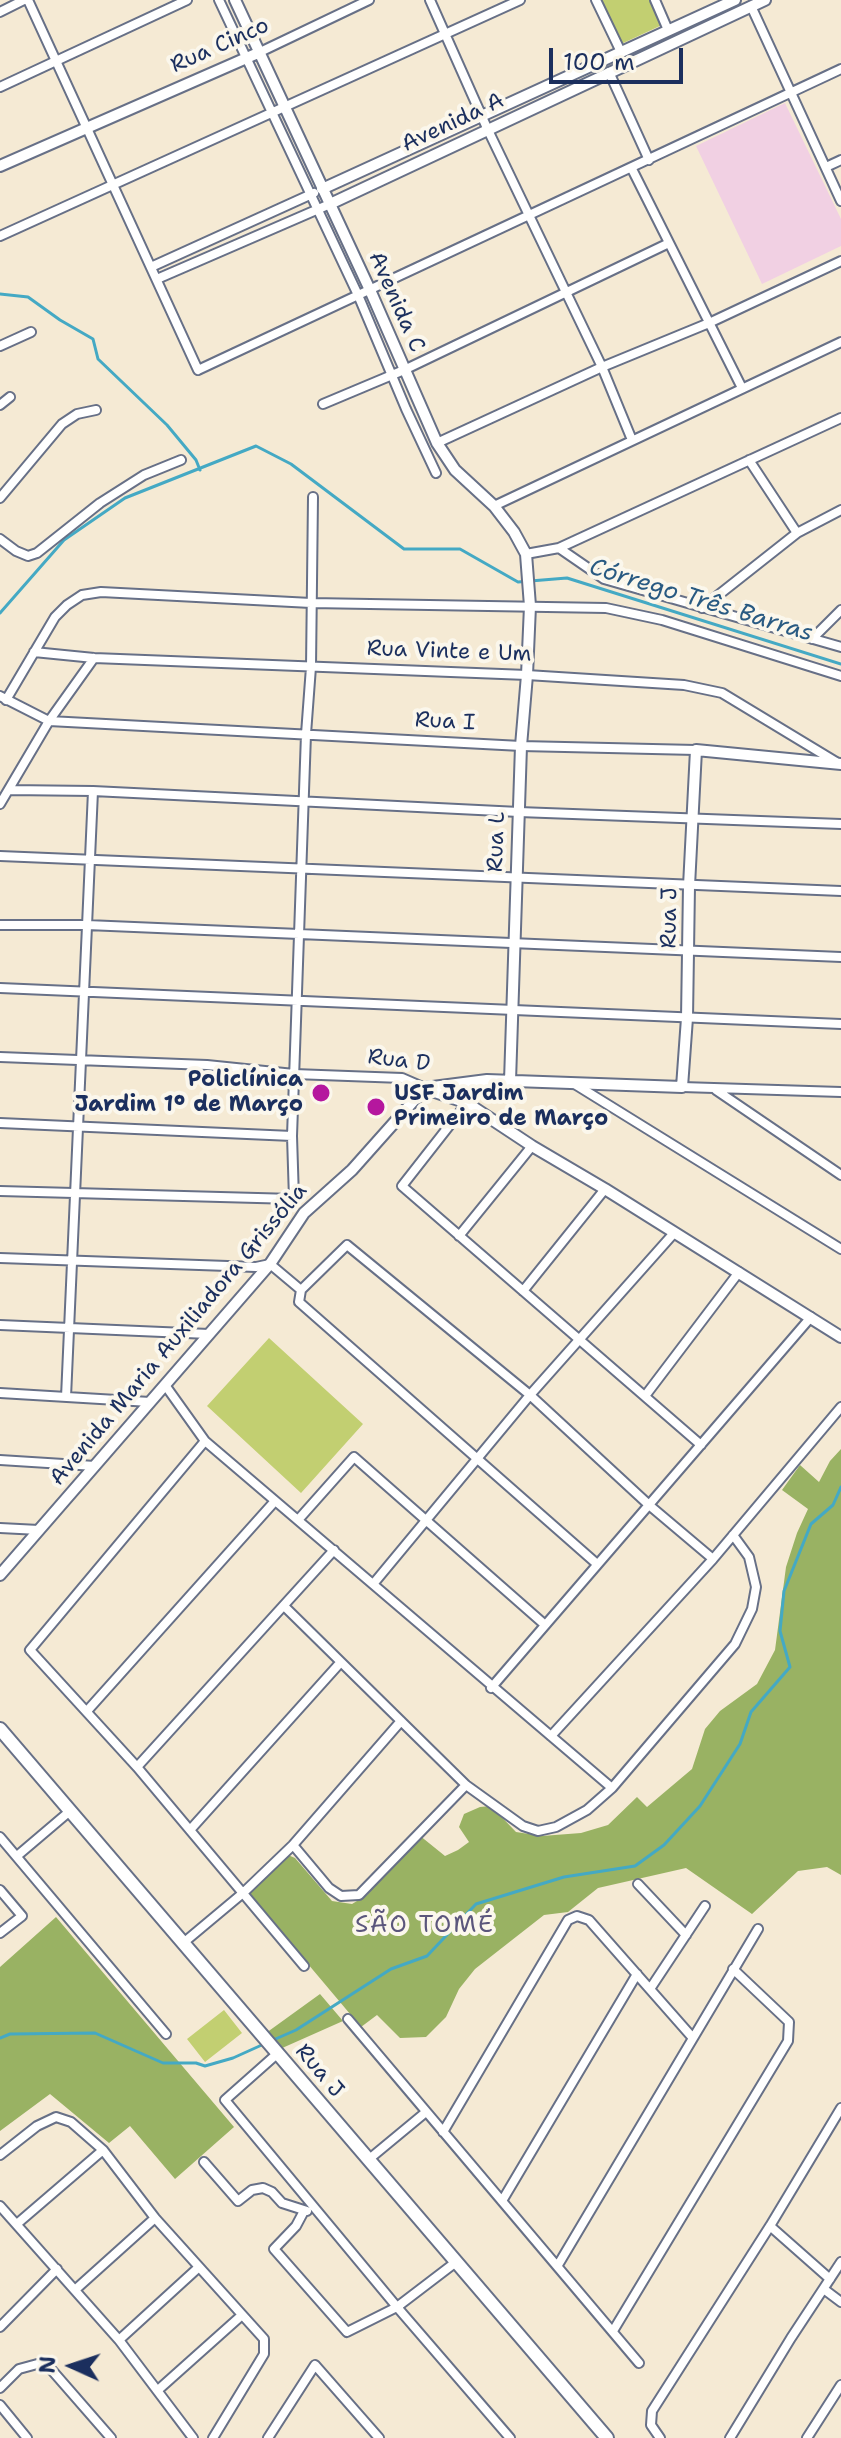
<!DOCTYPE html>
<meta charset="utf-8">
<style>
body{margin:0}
#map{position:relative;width:841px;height:2438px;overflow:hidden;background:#f5ead4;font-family:"Shantell Sans",sans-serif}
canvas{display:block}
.north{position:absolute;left:32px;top:2326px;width:80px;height:80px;-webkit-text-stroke:6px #fbf7ec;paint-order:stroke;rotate:273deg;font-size:22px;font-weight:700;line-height:32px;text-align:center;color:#1b2f5e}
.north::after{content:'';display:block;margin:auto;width:28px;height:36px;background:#1b2f5e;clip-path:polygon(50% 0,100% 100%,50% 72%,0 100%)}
.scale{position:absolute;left:549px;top:48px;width:134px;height:36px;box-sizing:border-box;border:4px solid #1b2f5e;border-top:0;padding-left:10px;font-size:24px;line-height:28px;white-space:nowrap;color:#1b2f5e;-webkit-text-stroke:6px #fbf7ec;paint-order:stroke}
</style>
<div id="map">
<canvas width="841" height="2438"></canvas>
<div class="north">N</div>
<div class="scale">100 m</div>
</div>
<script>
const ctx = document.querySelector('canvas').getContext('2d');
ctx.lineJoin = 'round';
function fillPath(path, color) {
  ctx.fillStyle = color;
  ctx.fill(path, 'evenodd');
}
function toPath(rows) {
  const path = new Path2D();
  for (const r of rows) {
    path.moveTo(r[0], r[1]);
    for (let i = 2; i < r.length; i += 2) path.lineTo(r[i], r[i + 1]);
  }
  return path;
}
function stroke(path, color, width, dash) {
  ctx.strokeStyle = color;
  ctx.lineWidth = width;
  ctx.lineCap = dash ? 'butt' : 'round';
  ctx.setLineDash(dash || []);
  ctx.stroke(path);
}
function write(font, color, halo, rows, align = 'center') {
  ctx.font = font + ' "Shantell Sans",sans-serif';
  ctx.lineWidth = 8;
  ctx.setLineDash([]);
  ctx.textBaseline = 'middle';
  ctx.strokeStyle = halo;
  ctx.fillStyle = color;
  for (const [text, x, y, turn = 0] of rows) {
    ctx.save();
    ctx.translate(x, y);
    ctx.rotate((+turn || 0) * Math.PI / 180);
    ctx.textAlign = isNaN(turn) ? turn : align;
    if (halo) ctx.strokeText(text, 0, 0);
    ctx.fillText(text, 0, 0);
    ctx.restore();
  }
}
fillPath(toPath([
 [785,103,841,219,841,246,762,284,696,146]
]), '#f1d0e3');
fillPath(toPath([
 [598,0,651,0,662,25,619,45],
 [269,1338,363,1424,301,1493,207,1406],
 [224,2010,242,2033,205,2062,187,2039]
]), '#c2cf71');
fillPath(toPath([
 [841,1449,841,1875,827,1867,798,1871,752,1914,686,1868,598,1888,568,1912,544,1915,475,1969,459,1989,446,2017,426,2037,400,2038,377,2015,361,2027,249,1894,288,1855,295,1858,332,1901,352,1904,367,1895,419,1835,445,1856,458,1850,469,1842,459,1827,464,1814,480,1807,491,1806,516,1832,542,1836,581,1833,608,1825,637,1797,647,1807,692,1769,705,1729,720,1711,757,1684,775,1650,786,1567,797,1533,808,1509,782,1490,800,1465,819,1482,830,1461],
 [56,1917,234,2127,175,2179,130,2126,109,2143,50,2094,0,2131,0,1967],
 [320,1994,343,2021,280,2049,266,2033]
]), '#99b263');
stroke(toPath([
 [0,294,28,297,60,320,93,339,98,359,167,425,196,460,200,470],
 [0,613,64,540,125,498,256,446,291,464,404,549,460,549,518,582,567,578,841,664],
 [0,2038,10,2034,95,2033,163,2063,196,2063,205,2066,233,2058,264,2044],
 [271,2041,296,2030,391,1969,427,1956,476,1904,564,1877,635,1866,664,1845,700,1806,740,1744,751,1712,790,1667,780,1631,784,1591,811,1524,833,1505,841,1487]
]), '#44a9c4', 3);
const minor = toPath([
 [28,0,198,370,841,69],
 [219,0,358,295,406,409,436,473],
 [430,0,487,128,602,367,632,440],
 [596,0,621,52],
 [655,0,668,30],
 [751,6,841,201],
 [0,12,24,0],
 [258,53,369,0],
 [609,72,649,160],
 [0,87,187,0],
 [826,167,841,160],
 [632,169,742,388],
 [0,236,520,0],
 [151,267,314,193],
 [157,279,330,204],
 [0,346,31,332],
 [323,404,404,370,669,243],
 [0,405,10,397],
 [437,443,602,367,709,323,841,261],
 [749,460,797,533],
 [0,498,62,424,77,414,96,410],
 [494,506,841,342],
 [0,539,16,551,28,556,37,553,100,503,144,475,181,460],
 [559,548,604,579,841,647],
 [526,554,559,548,841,418],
 [702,608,797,533,841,510],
 [812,639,841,610],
 [34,652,94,658,527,675,684,685,722,693,836,762],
 [0,696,49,721,521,746,696,750],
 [6,700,55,617,67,605,82,595,101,592,311,603,606,608,662,620,841,676],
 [9,790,93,791,519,812,841,824],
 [0,804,49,721,94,658],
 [0,856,841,891],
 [0,925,87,925,841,957],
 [0,988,841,1024],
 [0,1057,207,1065,294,1074,402,1078,425,1088],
 [573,1083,841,1249],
 [682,1087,841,1092],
 [716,1090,841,1175],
 [467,1103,402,1186,701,1445],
 [0,1123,292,1136],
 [0,1191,294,1199],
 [294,1199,292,1136,306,734,311,667,313,497],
 [459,1236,532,1146],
 [0,1258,256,1267,270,1264,301,1290],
 [523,1291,605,1189],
 [0,1325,209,1334],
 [165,1385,205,1441,612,1788],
 [0,1393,150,1402],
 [645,1396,739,1272],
 [66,1397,93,791],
 [205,1441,30,1650,137,1767,304,1966],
 [0,1460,95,1466],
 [298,1520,354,1457,544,1624],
 [0,1528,39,1530],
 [597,1564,299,1302,301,1290,347,1245,530,1395,649,1505,713,1559],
 [374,1583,530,1395,674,1233],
 [284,1606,466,1785,523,1826,538,1831,556,1827,587,1810,612,1788,735,1644,752,1609,756,1587,749,1557,733,1535],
 [491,1688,811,1317],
 [87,1711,275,1501],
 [551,1736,713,1559,841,1407],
 [137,1767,334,1550],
 [190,1830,340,1663],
 [0,1837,166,2034],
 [293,1845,329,1888,341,1896,359,1895,466,1785],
 [17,1856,70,1811],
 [638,1884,686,1935],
 [0,1890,22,1916,0,1933],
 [182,1944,243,1893,293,1845,401,1721],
 [650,1989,705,1906],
 [348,2019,639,2363],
 [278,2053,225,2100,397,2307,510,2438],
 [443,2132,568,1920,577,1916,589,1920,692,2037],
 [0,2155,37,2126,56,2117,71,2122,103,2150,155,2218,264,2339,264,2354,213,2438],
 [368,2160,426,2112],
 [204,2162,238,2201,252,2190,263,2188,272,2192,282,2203,307,2211],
 [502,2201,637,1974],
 [0,2206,119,2340,193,2438],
 [304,2211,296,2226,274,2249,347,2332,397,2307,456,2262],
 [18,2223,103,2150],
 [770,2226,830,2279],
 [558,2265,758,1929],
 [76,2289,155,2218],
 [825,2290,841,2302],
 [0,2327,57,2269],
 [613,2331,788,2041,789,2022,733,1969],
 [119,2340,199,2267],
 [0,2388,19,2369,41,2363,50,2368,111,2438],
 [158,2390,242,2315],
 [0,2405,27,2438],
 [268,2438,315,2365,379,2438],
 [660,2438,651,2425,652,2411,770,2226,841,2108],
 [730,2438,791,2338,841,2262],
 [807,2438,841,2385]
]);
const tertiary = toPath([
 [235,0,370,290,437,443,455,470,494,506,514,532,526,554,530,606,527,675,521,746,510,1081],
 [0,166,258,53],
 [322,189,735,0],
 [330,204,765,0],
 [425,1088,487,1080,682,1087,687,1018,689,886,696,750,841,764],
 [426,1089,467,1103,532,1146,605,1189,841,1337],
 [0,1575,270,1264,304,1213,352,1170,425,1088]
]);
const secondary = toPath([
 [0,1729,607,2438]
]);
stroke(minor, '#677087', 12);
stroke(tertiary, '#677087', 14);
stroke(secondary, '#677087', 16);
stroke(minor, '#fff', 8);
stroke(tertiary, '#fff', 10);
stroke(secondary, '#fff', 12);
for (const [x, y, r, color] of [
 [321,1093,10,"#b5179e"],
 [376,1107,10,"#b5179e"]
]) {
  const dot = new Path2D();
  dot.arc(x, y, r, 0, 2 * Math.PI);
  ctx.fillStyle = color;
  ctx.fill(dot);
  stroke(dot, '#fbf7ec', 3);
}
write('22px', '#1b2f5e', '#fbf7ec', [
 ["Rua Cinco",220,46,-24],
 ["Avenida A",453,123,-25],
 ["Avenida C",396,302,66],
 ["Rua Vinte e Um",449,652,2],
 ["Rua I",445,722,3],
 ["Rua L",497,842,-88],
 ["Rua J",670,918,-89],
 ["Rua D",399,1061,7],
 ["Avenida Maria Auxiliadora Grissólia",179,1335,-50],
 ["Rua J",319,2071,50]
]);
write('bold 22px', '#1b2f5e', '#fbf7ec', [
 ["Policlínica",303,1080],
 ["Jardim 1º de Março",303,1105],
 ["USF Jardim",394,1094,"left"],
 ["Primeiro de Março",394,1119,"left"]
], 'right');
write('italic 24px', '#295a82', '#fbf7ec', [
 ["Córrego Três Barras",701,601,17]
]);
ctx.letterSpacing = '2px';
write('24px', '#5b567c', '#fbf7ec', [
 ["SÃO TOMÉ",425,1926]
]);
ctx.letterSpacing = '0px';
</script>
